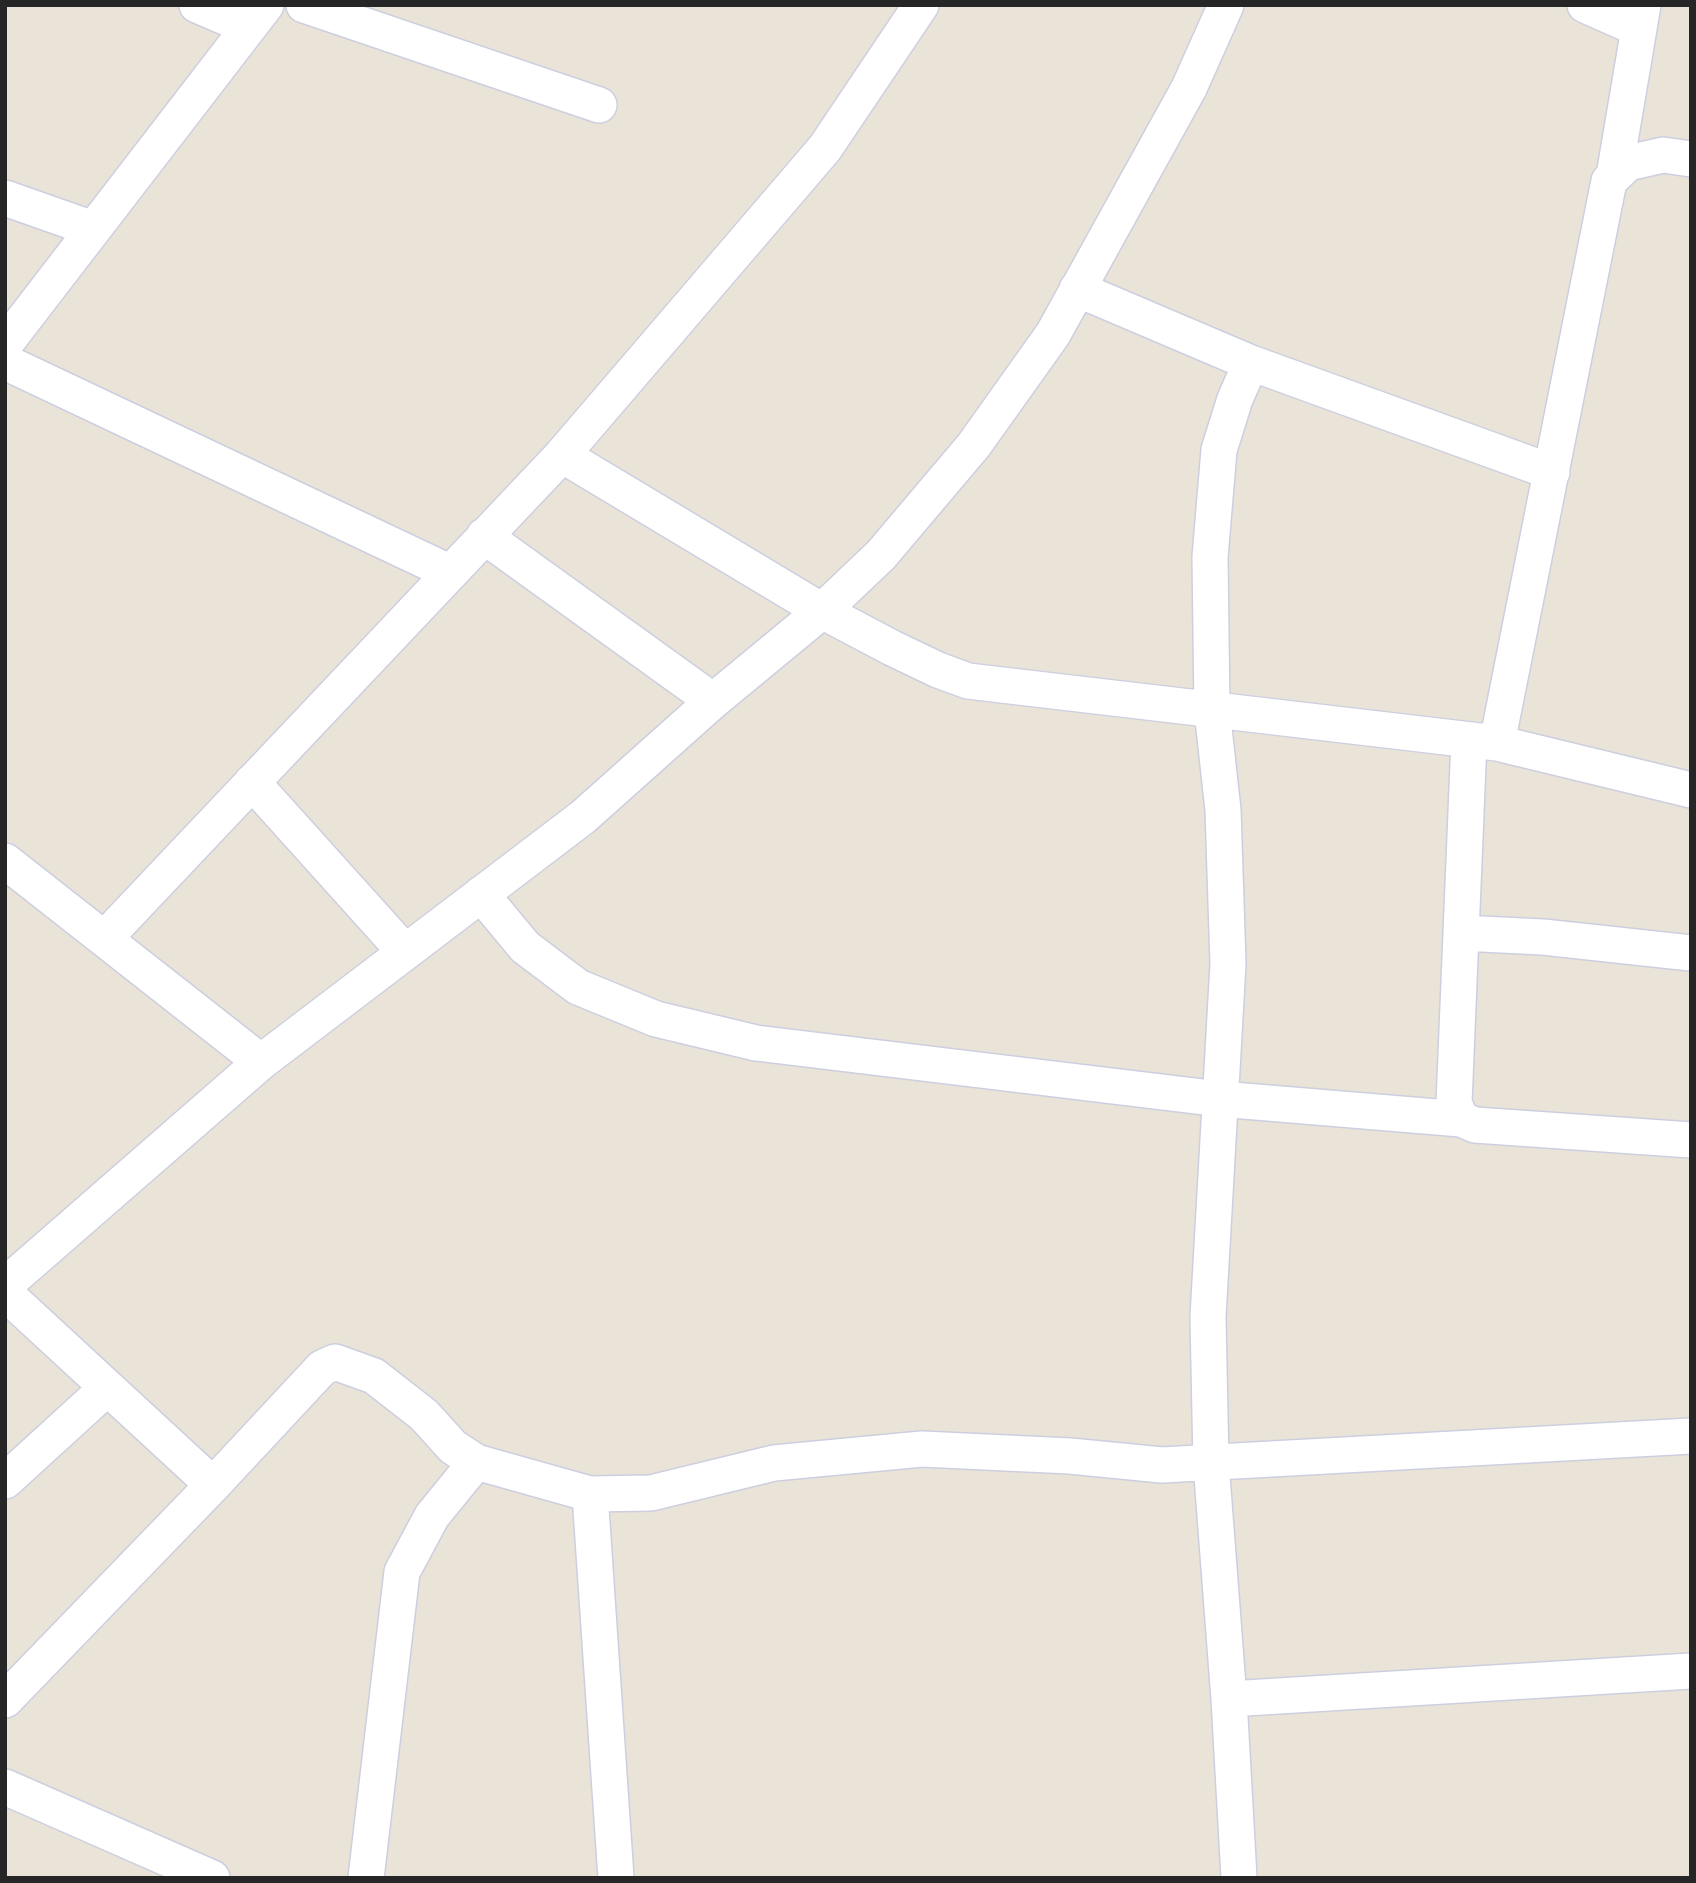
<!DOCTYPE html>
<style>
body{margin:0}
#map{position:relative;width:1696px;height:1883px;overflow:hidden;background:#e9e3d8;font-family:Karla,sans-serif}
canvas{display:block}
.frame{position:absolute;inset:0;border:7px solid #262626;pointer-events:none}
</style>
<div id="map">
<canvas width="1696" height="1883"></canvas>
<div class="frame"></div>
</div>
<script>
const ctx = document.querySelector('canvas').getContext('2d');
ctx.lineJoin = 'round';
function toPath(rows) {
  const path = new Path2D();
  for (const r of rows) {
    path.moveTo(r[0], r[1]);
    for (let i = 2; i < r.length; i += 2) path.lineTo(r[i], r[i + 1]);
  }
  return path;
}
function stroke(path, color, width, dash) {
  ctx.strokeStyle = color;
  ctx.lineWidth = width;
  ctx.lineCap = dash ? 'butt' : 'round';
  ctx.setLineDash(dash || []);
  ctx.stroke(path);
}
const minor = toPath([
 [197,5,248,27],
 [304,5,599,105],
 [1585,5,1639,29],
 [1614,176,1643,5],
 [5,198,93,229],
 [1077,289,1251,363,1552,472],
 [5,344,266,5],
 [5,362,449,572],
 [562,455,822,611,892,648,938,670,968,681,1497,743,1691,790],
 [484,536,713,701],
 [1497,743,1609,181,1628,163,1663,155,1691,159],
 [252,782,405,952],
 [5,861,261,1062],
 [481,894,525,947,578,987,656,1019,756,1043,1220,1099,1461,1119,1475,1125,1691,1140],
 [1461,933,1543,937,1691,953],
 [105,938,562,455,825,148,921,5],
 [1461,1119,1454,1103,1469,740],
 [5,1285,261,1062,583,817,713,701,822,611,881,555,974,445,1053,334,1189,88,1226,5],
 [5,1293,213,1485],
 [5,1481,107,1388],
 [590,1494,616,1878],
 [1229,1699,1691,1671],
 [5,1700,213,1485,322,1368,335,1362,374,1376,424,1415,453,1447,476,1462,590,1494,651,1493,774,1463,922,1449,1070,1456,1162,1465,1691,1436],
 [5,1787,212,1878],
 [366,1878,402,1572,432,1516,476,1462],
 [1239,1878,1229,1699,1211,1463,1208,1317,1228,964,1223,810,1212,710,1210,557,1219,450,1235,399,1251,363]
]);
stroke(minor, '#cdcfe0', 38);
stroke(minor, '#fff', 35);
</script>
